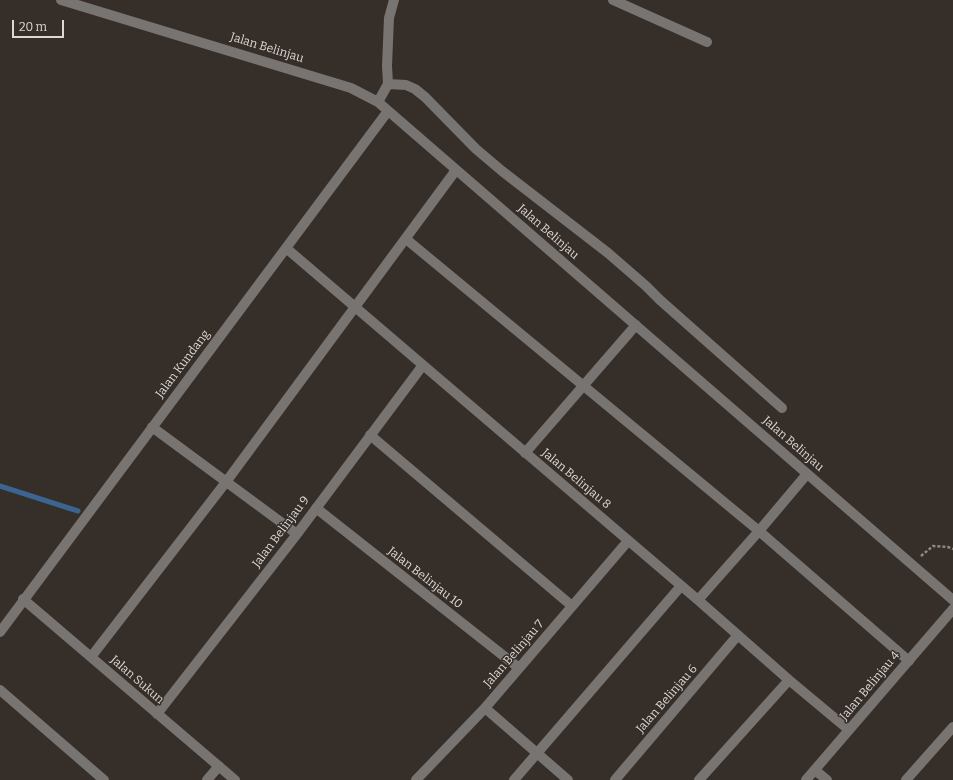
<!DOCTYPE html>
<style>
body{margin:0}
#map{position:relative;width:953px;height:780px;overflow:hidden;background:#362e29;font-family:Bitter,serif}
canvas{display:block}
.scale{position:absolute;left:12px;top:20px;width:52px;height:18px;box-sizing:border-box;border:2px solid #ddd8d4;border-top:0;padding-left:5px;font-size:12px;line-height:14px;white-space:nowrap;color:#ddd8d4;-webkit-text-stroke:3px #362e29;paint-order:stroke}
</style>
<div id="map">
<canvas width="953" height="780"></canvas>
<div class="scale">20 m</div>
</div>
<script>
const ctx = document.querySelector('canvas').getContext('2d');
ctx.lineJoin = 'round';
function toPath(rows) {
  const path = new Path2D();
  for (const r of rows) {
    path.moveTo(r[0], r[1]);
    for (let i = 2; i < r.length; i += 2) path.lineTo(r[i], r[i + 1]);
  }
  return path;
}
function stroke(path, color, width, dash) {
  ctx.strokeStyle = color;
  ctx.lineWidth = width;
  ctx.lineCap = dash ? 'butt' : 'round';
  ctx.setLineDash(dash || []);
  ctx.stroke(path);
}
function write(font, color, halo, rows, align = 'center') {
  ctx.font = font + ' Bitter,serif';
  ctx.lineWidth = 3;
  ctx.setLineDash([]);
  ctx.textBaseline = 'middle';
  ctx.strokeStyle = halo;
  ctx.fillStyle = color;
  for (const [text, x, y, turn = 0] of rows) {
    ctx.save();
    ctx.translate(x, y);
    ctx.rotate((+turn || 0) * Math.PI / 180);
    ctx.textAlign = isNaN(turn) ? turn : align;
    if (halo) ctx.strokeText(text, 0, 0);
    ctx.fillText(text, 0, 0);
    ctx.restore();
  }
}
stroke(toPath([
 [0,486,78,511]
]), '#3c6491', 5);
stroke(toPath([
 [921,556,933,546,948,547,953,549]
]), '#908985', 2.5, [3, 2]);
stroke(toPath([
 [61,0,351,88,378,102,953,600],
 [613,0,707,42],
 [388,84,406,85,415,89,425,97,476,149,502,171,608,253,646,286,660,300,782,408],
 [378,102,388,84,387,66,389,18,394,0],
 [406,239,759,531,909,661],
 [286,248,698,600,789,680,849,730],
 [152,427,297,534],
 [370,435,572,606],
 [525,453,636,325],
 [316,508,519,668],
 [23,599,235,780],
 [698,600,759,531,807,474],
 [0,632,388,111],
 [91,657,226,482,456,170],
 [0,690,104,780],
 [485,708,568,780],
 [157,714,297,534,423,365],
 [815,770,827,780],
 [207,780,219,766],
 [416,780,485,708,628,541],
 [514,780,681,586],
 [615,780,738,635],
 [699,780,789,680],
 [806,780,953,609],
 [906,780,953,727]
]), '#777471', 10);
write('12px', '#ddd8d4', '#362e29', [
 ["Jalan Belinjau",267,48,17],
 ["Jalan Belinjau",548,232,41],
 ["Jalan Kundang",183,364,-53],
 ["Jalan Belinjau",793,444,41],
 ["Jalan Belinjau 8",576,479,40],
 ["Jalan Belinjau 9",281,532,-53],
 ["Jalan Belinjau 10",425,578,38],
 ["Jalan Belinjau 7",514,654,-49],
 ["Jalan Sukun",137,680,41],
 ["Jalan Belinjau 4",870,686,-50],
 ["Jalan Belinjau 6",667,699,-49]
]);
</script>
